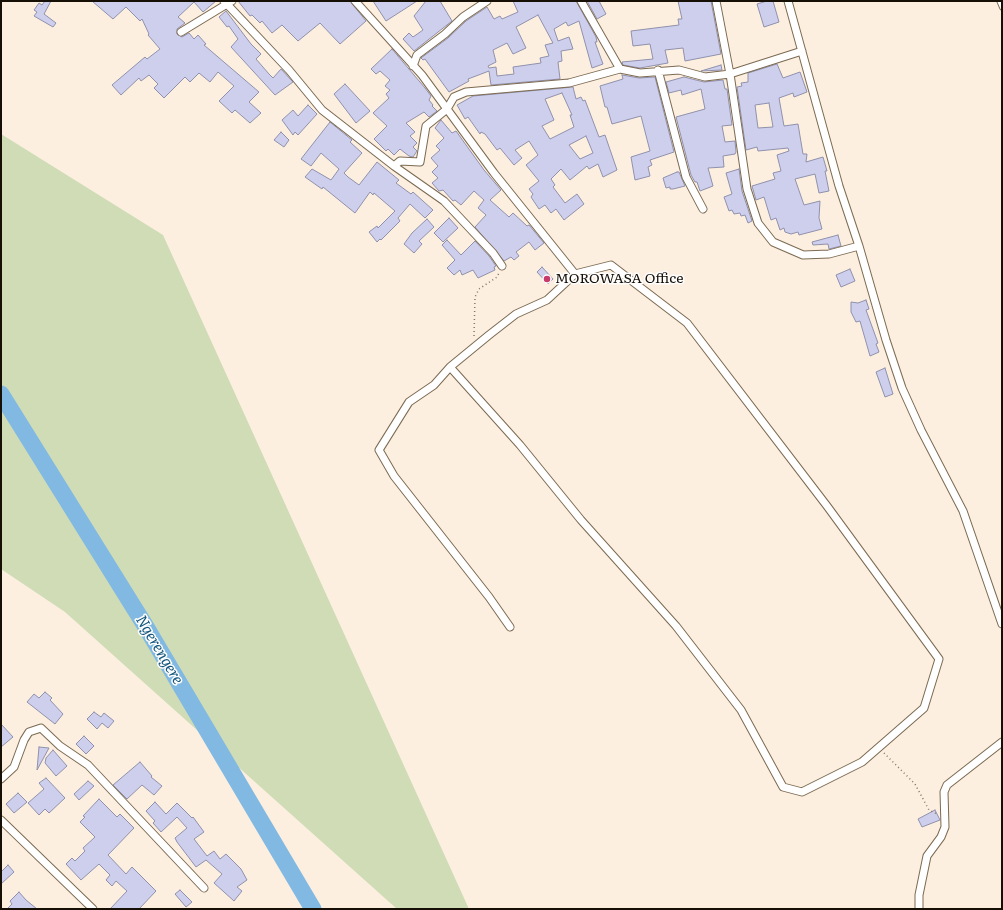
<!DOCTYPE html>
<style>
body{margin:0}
#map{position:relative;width:1003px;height:910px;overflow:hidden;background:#fcefdf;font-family:Literata,serif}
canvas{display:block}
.frame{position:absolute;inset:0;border:2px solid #160f06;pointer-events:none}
</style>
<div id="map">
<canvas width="1003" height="910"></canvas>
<div class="frame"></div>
</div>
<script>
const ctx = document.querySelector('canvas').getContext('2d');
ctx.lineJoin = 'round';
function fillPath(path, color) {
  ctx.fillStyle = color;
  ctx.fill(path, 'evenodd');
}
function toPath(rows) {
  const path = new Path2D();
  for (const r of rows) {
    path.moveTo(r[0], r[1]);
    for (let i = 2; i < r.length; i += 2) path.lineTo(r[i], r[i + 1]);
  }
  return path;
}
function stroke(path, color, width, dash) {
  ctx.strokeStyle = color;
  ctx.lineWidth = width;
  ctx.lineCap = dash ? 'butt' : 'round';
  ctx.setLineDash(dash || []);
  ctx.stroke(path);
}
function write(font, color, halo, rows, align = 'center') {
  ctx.font = font + ' Literata,serif';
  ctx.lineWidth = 3;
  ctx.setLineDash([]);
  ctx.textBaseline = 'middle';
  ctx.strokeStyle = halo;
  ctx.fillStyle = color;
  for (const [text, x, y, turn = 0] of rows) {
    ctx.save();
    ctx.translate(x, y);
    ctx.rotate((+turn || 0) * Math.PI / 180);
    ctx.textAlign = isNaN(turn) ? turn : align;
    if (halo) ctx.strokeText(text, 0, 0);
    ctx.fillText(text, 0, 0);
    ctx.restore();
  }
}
fillPath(toPath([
 [1,134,163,235,469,909,397,909,65,612,1,569]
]), '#cfdcb6');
stroke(toPath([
 [1,394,146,627,313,909]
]), '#81b9e3', 17);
const building = toPath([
 [45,1,51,1,44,14,56,23,53,27,34,16,37,12,34,10,39,3,42,5,45,1],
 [92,1,216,1,203,12,194,2,178,17,185,23,177,29,177,34,182,37,189,33,194,39,198,35,206,44,204,45,259,92,249,102,261,113,250,123,235,110,232,113,219,101,234,86,218,72,210,82,199,73,190,82,185,77,164,98,154,88,158,84,149,75,141,81,139,78,121,95,112,85,145,57,147,59,160,49,148,35,149,34,142,19,140,21,126,7,113,19,92,1],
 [238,1,350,1,366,21,340,44,320,23,298,41,282,25,272,33,262,21,260,23,252,15,250,16,238,1],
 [373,1,417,1,386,21,373,1],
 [426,1,440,1,452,21,414,51,403,39,409,33,413,37,423,30,414,16,426,1],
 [513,1,576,1,596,37,597,42,595,42,603,64,592,68,579,21,568,26,566,22,554,29,558,41,569,37,573,49,561,51,562,61,558,62,560,79,491,85,489,71,468,79,469,81,449,92,425,59,423,60,421,58,448,38,466,21,487,7,494,19,500,16,502,19,518,12,513,1],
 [538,15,553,43,545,45,549,56,540,58,541,63,513,67,514,74,497,76,496,67,489,68,488,66,496,62,493,50,507,43,513,54,526,48,516,27,538,15],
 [587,1,599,1,606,14,597,19,587,1],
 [678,1,711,1,721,54,685,61,683,48,665,50,668,63,640,68,623,65,622,62,653,59,650,44,633,46,631,31,679,25,678,19,682,19,678,1],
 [767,1,773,1,779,22,764,27,757,4,767,1],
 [226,11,251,44,261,54,256,59,269,74,273,78,281,69,293,82,275,95,231,47,238,39,229,26,227,27,219,17,226,11],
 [392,49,425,88,431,96,429,100,433,105,432,106,437,111,429,117,424,112,406,123,415,132,410,136,417,143,413,147,417,151,413,157,409,156,400,149,394,155,388,149,386,151,374,139,387,126,373,113,389,98,386,94,390,90,385,86,390,80,380,71,376,74,371,69,392,49],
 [777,64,783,78,800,72,807,92,794,97,793,93,779,98,784,126,798,124,803,154,807,154,806,162,823,157,827,171,825,171,829,191,819,193,815,174,795,179,804,205,820,201,819,218,822,229,799,235,798,232,791,234,785,232,784,228,780,230,776,218,771,220,764,197,756,200,752,186,775,179,773,173,781,171,777,155,789,151,788,148,758,151,757,147,746,150,737,87,742,86,741,83,748,82,748,73,777,64],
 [769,103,773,127,758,128,755,105,769,103],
 [721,65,722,70,701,71,721,65],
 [622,75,639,78,655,77,674,152,650,160,652,165,648,167,650,176,635,180,631,157,650,151,641,116,612,124,607,107,605,107,600,86,623,79,622,75],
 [684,77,704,82,723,80,725,89,727,89,732,125,722,126,725,142,735,141,736,152,735,154,723,156,724,167,708,168,713,186,700,191,697,182,695,182,691,175,676,117,705,109,701,89,682,95,681,90,669,93,666,82,684,77],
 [345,84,370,111,356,123,334,94,345,84],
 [573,87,576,99,581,97,583,101,585,100,599,137,605,135,617,170,603,177,598,164,589,169,587,166,570,180,561,169,551,179,555,185,553,187,565,203,577,194,584,204,564,220,556,209,551,213,545,205,539,209,531,197,533,194,529,189,539,181,526,165,538,155,529,141,515,150,522,158,514,165,500,148,497,150,485,134,481,132,480,134,468,117,465,119,457,105,473,96,573,87],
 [562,93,572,115,570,115,574,127,550,139,542,126,554,120,545,99,562,93],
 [586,136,593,153,580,159,569,145,586,136],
 [308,105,317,114,298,135,295,132,293,135,282,120,293,110,298,116,308,105],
 [441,120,452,133,456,131,484,170,501,190,490,200,509,217,513,213,527,226,529,225,544,243,535,250,529,242,516,252,519,256,514,260,511,257,504,261,475,227,486,215,478,208,484,200,474,191,461,205,455,200,453,201,443,190,439,191,432,183,438,178,432,172,438,166,431,158,440,150,436,146,444,138,435,128,441,120],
 [330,122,352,140,350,142,362,153,344,173,348,177,359,185,377,162,399,180,396,183,411,194,413,192,433,210,425,218,410,204,398,218,400,221,381,240,380,239,377,242,369,232,377,226,378,228,395,211,374,193,373,195,370,192,355,213,323,187,322,189,305,177,312,169,331,180,339,169,321,153,311,166,301,159,330,122],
 [281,132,289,140,284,147,274,140,281,132],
 [739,169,742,191,752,221,748,223,745,215,741,216,740,213,734,214,732,210,729,211,724,197,732,194,726,173,739,169],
 [677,172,679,172,685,186,673,189,670,189,670,187,666,188,663,178,677,172],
 [449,218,458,228,443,242,434,233,449,218],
 [427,219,434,227,419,241,422,244,414,253,404,244,412,233,427,219],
 [838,235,841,246,829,249,828,244,813,245,812,242,838,235],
 [447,240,461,255,475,241,489,256,496,266,494,267,495,270,478,278,473,270,462,275,460,270,454,275,447,268,455,260,442,245,447,240],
 [542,267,553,279,548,284,537,272,542,267],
 [850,269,855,281,841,287,836,275,850,269],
 [866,300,869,309,866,310,878,343,876,344,879,352,870,356,860,321,856,322,851,312,851,302,858,303,866,300],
 [885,368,893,394,885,397,876,372,885,368],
 [45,692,52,698,50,700,63,714,55,724,27,702,34,694,39,698,45,692],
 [94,712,101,717,104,713,114,721,108,728,102,723,97,729,87,719,94,712],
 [1,724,13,737,1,747,1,724],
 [84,736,94,746,86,754,76,744,84,736],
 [39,747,49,748,37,770,39,747],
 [53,750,67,766,56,776,45,763,46,758,53,750],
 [140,762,152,776,151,777,162,786,154,795,142,785,127,799,113,785,140,762],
 [46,778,65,798,49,813,45,809,39,815,28,803,44,789,39,783,46,778],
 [88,781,94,786,79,800,74,794,88,781],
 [18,793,27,802,14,813,6,804,18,793],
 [99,799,117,817,120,814,134,828,108,855,126,874,132,867,156,891,139,909,110,909,127,891,116,881,112,886,106,880,110,875,99,864,81,880,66,864,72,858,75,861,85,851,83,848,95,837,80,822,85,817,83,816,99,799],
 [155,802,166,814,177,803,192,818,193,817,204,832,194,839,207,856,214,851,220,859,226,854,241,869,247,880,237,887,242,891,234,901,214,883,222,874,206,860,196,867,177,842,175,838,187,828,177,817,161,832,153,823,155,821,146,811,155,802],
 [935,810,940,820,922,827,918,819,935,810],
 [8,865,14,872,1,884,1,872,8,865],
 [180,890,192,902,186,907,175,894,180,890],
 [19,892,26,900,37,909,7,909,12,904,10,901,19,892]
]);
fillPath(building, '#cecfed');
stroke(building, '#8f90ac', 1);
const service = toPath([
 [999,1,1002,8]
]);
const minor = toPath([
 [224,1,289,70,322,110,394,166,400,161,420,162,426,126,447,109,454,97,466,92,569,83,620,69,640,73,679,70,705,77,730,74,802,51],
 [355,1,422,75,494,173,575,274,547,300,516,314,489,335,450,367,434,385,409,402,379,450,394,476,489,597,510,627],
 [581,1,620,69],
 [716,1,730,74,747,189,758,223,773,242,803,255,829,254,859,246],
 [788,1,839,186,859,246,886,340,902,388,921,430,963,511,1002,624],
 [181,32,232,1],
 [413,66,417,55,445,34,463,17,487,1],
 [658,70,686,177,703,209],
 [394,166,444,201,493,253,502,266],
 [450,367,520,445,581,520,676,626,741,710,783,787,802,792,862,762,924,708,939,659,827,506,687,323,611,265,575,274],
 [1,779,14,767,24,740,29,732,41,728,60,746,88,765,204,888],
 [1,820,93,909],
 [919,909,919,895,927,856,941,837,945,827,944,792,947,785,1002,742]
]);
stroke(service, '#7c6a52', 5.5);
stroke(minor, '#7c6a52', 9);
stroke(toPath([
 [474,336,475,297,479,289,497,277,499,273],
 [884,753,915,784,929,810,937,814]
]), '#81776b', 1.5, [1, 3]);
stroke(service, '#fff', 3.5);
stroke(minor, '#fff', 7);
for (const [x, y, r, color] of [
 [547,279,4,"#c73a69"]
]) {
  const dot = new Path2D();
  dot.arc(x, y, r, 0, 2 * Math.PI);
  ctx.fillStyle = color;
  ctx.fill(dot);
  stroke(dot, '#fefefe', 1.5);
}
write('14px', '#160f06', '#fefefe', [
 ["MOROWASA Office",555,279]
], 'left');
write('italic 15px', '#14567d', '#fefefe', [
 ["Ngerengere",159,650,59]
]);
</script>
